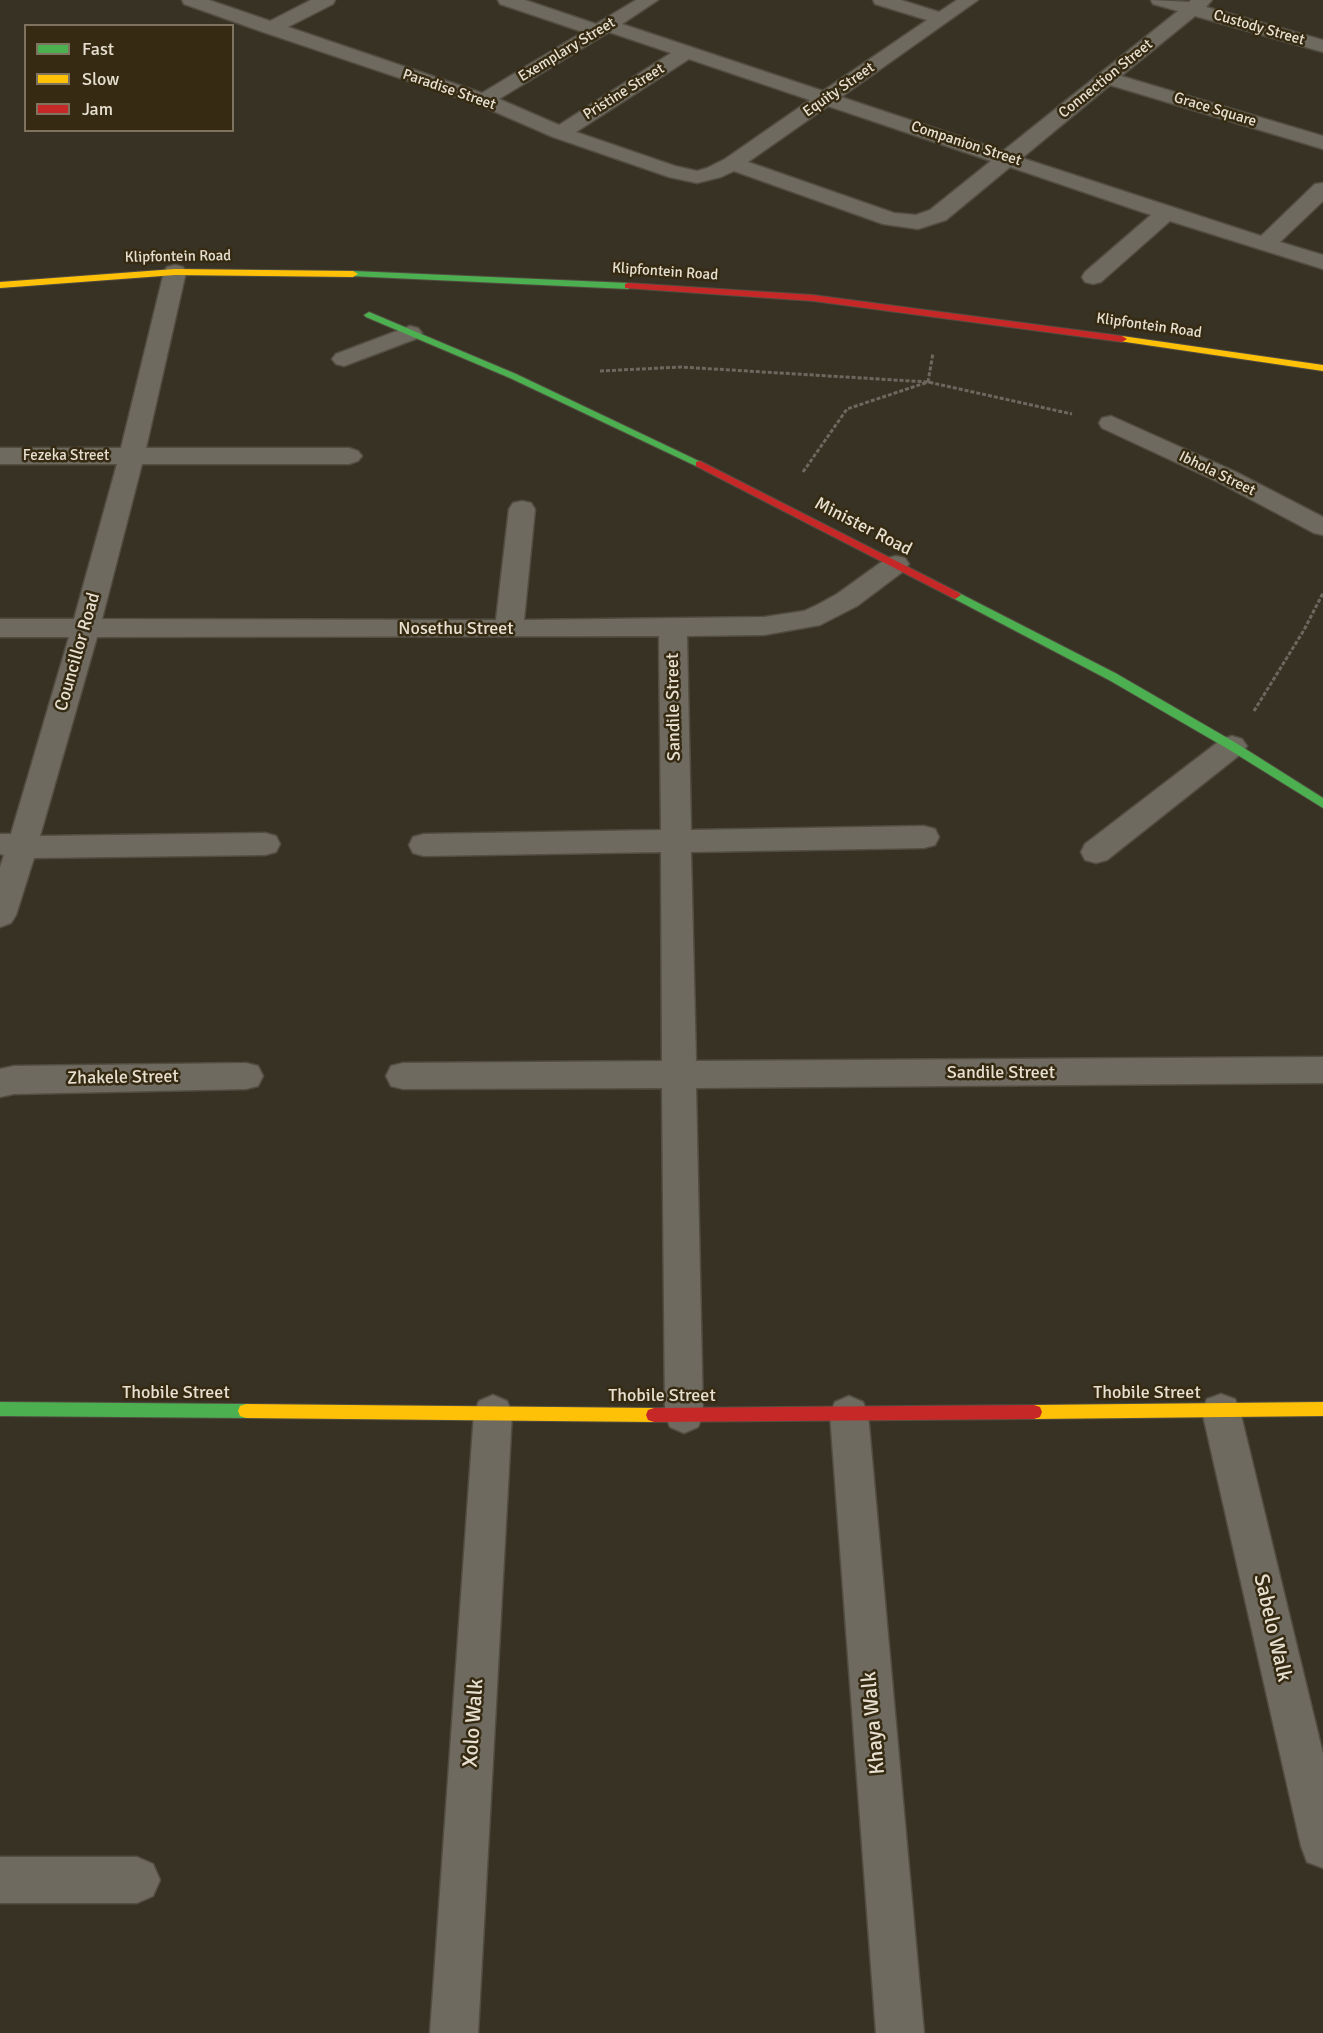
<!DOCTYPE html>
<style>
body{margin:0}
#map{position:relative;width:1323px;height:2033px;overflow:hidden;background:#383224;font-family:Signika,sans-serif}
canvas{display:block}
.legend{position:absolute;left:24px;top:24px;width:210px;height:108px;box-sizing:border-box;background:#362b12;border:2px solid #7d735e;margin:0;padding:8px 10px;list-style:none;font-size:18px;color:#e7e0d1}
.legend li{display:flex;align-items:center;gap:12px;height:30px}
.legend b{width:30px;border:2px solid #7d735e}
</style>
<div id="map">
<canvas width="1323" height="2033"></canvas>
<ul class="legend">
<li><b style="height:8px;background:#4caf50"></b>Fast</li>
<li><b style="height:8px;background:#ffc107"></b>Slow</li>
<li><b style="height:8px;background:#c62828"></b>Jam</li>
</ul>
</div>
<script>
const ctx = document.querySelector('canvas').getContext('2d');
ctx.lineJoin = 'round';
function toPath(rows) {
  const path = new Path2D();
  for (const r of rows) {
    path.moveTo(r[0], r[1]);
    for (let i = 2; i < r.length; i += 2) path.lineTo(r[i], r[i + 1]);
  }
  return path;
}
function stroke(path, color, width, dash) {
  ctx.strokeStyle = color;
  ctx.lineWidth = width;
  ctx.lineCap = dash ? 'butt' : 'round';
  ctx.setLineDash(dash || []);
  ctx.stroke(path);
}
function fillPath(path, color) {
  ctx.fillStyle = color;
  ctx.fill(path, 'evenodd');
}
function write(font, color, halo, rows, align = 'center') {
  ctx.font = font + ' Signika,sans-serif';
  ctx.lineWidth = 5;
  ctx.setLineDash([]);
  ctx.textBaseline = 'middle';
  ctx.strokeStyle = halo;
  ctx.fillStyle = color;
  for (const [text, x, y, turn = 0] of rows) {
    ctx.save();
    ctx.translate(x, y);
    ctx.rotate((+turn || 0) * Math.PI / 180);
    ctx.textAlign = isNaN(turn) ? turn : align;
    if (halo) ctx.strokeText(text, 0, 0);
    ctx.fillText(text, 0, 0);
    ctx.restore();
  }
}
const street = toPath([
 [182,0,209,0,270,21,311,0,335,0,333,4,288,27,482,93,583,32,500,4,498,0,525,0,596,24,636,0,658,0,622,24,823,91,927,20,875,4,873,0,901,0,939,12,957,0,978,0,841,97,1003,151,1178,11,1153,4,1151,0,1189,2,1191,0,1212,0,1206,7,1323,40,1323,52,1195,16,1121,76,1323,136,1323,149,1110,85,1022,158,1261,236,1315,184,1323,183,1323,201,1280,242,1323,255,1323,269,1170,221,1101,282,1093,284,1085,282,1082,277,1085,272,1151,215,1010,167,946,220,918,229,883,224,734,171,721,177,697,183,669,177,553,137,477,104,263,32,184,4,182,0],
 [609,32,671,53,559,125,499,99,609,32],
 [689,59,810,100,725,159,707,168,697,171,675,166,576,132,689,59],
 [828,106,991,161,930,210,916,215,894,213,748,162,828,106],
 [175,265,183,267,186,272,146,448,349,448,358,451,362,456,358,461,349,464,142,464,102,619,496,620,509,509,513,503,522,501,531,503,535,509,524,620,764,617,804,611,817,605,837,594,887,558,896,556,905,558,909,564,905,570,857,606,820,625,764,635,687,636,691,830,924,826,935,829,939,837,935,845,924,848,691,852,696,1061,1323,1057,1323,1083,696,1088,703,1415,698,1427,684,1433,670,1427,665,1415,662,1088,403,1089,391,1086,386,1076,391,1066,403,1063,662,1061,661,852,424,856,413,853,409,845,413,837,424,834,661,830,659,636,97,637,40,836,265,833,276,836,280,844,276,852,265,855,34,858,16,915,11,923,0,927,0,867,4,855,0,854,0,834,11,834,69,637,0,637,0,619,74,619,117,464,0,464,0,448,121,448,164,272,167,267,175,265],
 [410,326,418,328,422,333,418,338,344,366,336,364,332,359,336,354,410,326],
 [1111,416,1236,472,1323,517,1323,535,1314,533,1218,482,1102,428,1099,423,1102,418,1111,416],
 [1232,736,1242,739,1247,746,1242,753,1107,860,1096,863,1085,860,1081,852,1085,844,1222,739,1232,736],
 [246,1063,258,1066,263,1076,258,1086,246,1089,14,1094,0,1097,0,1069,14,1066,246,1063],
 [1221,1394,1235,1399,1240,1411,1323,1754,1323,1868,1307,1862,1301,1846,1202,1411,1207,1399,1221,1394],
 [493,1395,507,1401,512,1413,478,2033,430,2033,474,1413,479,1401,493,1395],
 [849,1396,863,1402,868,1414,924,2033,876,2033,830,1414,835,1402,849,1396],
 [0,1857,137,1857,153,1864,160,1880,153,1896,137,1903,0,1903,0,1857]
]);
const fast = toPath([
 [353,271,628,283,633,286,628,289,350,276,348,274,353,271],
 [369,312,516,374,705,464,700,467,696,466,510,378,366,317,364,315,369,312],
 [955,591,1117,674,1236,743,1323,798,1323,808,1228,749,1109,680,951,597,951,593,955,591],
 [0,1402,246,1404,252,1406,254,1411,252,1416,246,1418,0,1416,0,1402]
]);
const slow = toPath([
 [175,269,353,271,358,274,353,277,175,275,0,288,0,282,175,269],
 [1122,336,1323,365,1323,371,1119,341,1117,339,1122,336],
 [1323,1402,1323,1416,1034,1419,1028,1417,1026,1412,1028,1407,1034,1405,1323,1402],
 [246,1404,654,1408,660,1410,662,1415,660,1420,654,1422,246,1418,240,1416,238,1411,240,1406,246,1404]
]);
const jam = toPath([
 [628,283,813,295,1122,336,1127,339,1122,342,813,301,625,288,625,284,628,283],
 [700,461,959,593,961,595,955,599,951,597,696,466,696,462,700,461],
 [1034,1405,1040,1407,1042,1412,1040,1417,1034,1419,654,1422,648,1420,646,1415,648,1410,654,1408,1034,1405]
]);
stroke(street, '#524d41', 3);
stroke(fast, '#524d41', 2);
stroke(slow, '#524d41', 2);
stroke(jam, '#524d41', 2);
stroke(toPath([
 [600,371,681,367,928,382,1072,414],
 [803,472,847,409,928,382,933,353],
 [1254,711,1304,630,1323,593]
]), '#6d685f', 3, [4, 2]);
fillPath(street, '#6e6a60');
fillPath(fast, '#4caf50');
fillPath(slow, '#ffc107');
fillPath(jam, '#c62828');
write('15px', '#e7e0d1', '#362b12', [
 ["Custody Street",1259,28,16],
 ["Exemplary Street",567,50,-31],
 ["Connection Street",1106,79,-39],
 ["Paradise Street",449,90,19],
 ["Equity Street",839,90,-35],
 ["Pristine Street",624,92,-32],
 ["Grace Square",1215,110,17],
 ["Companion Street",966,144,18],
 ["Klipfontein Road",178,257,-1],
 ["Klipfontein Road",665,272,4],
 ["Klipfontein Road",1149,326,8],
 ["Fezeka Street",66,456],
 ["Ibhola Street",1217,474,26]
]);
write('18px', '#e7e0d1', '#362b12', [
 ["Minister Road",863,527,27],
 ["Nosethu Street",456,629],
 ["Councillor Road",78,652,-74],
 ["Sandile Street",674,707,-91],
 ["Sandile Street",1001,1073],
 ["Zhakele Street",123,1078,-1],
 ["Thobile Street",176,1393],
 ["Thobile Street",1147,1393],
 ["Thobile Street",662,1396]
]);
write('21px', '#e7e0d1', '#362b12', [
 ["Sabelo Walk",1272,1628,77],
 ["Xolo Walk",474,1723,-86],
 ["Khaya Walk",874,1723,-95]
]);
</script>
